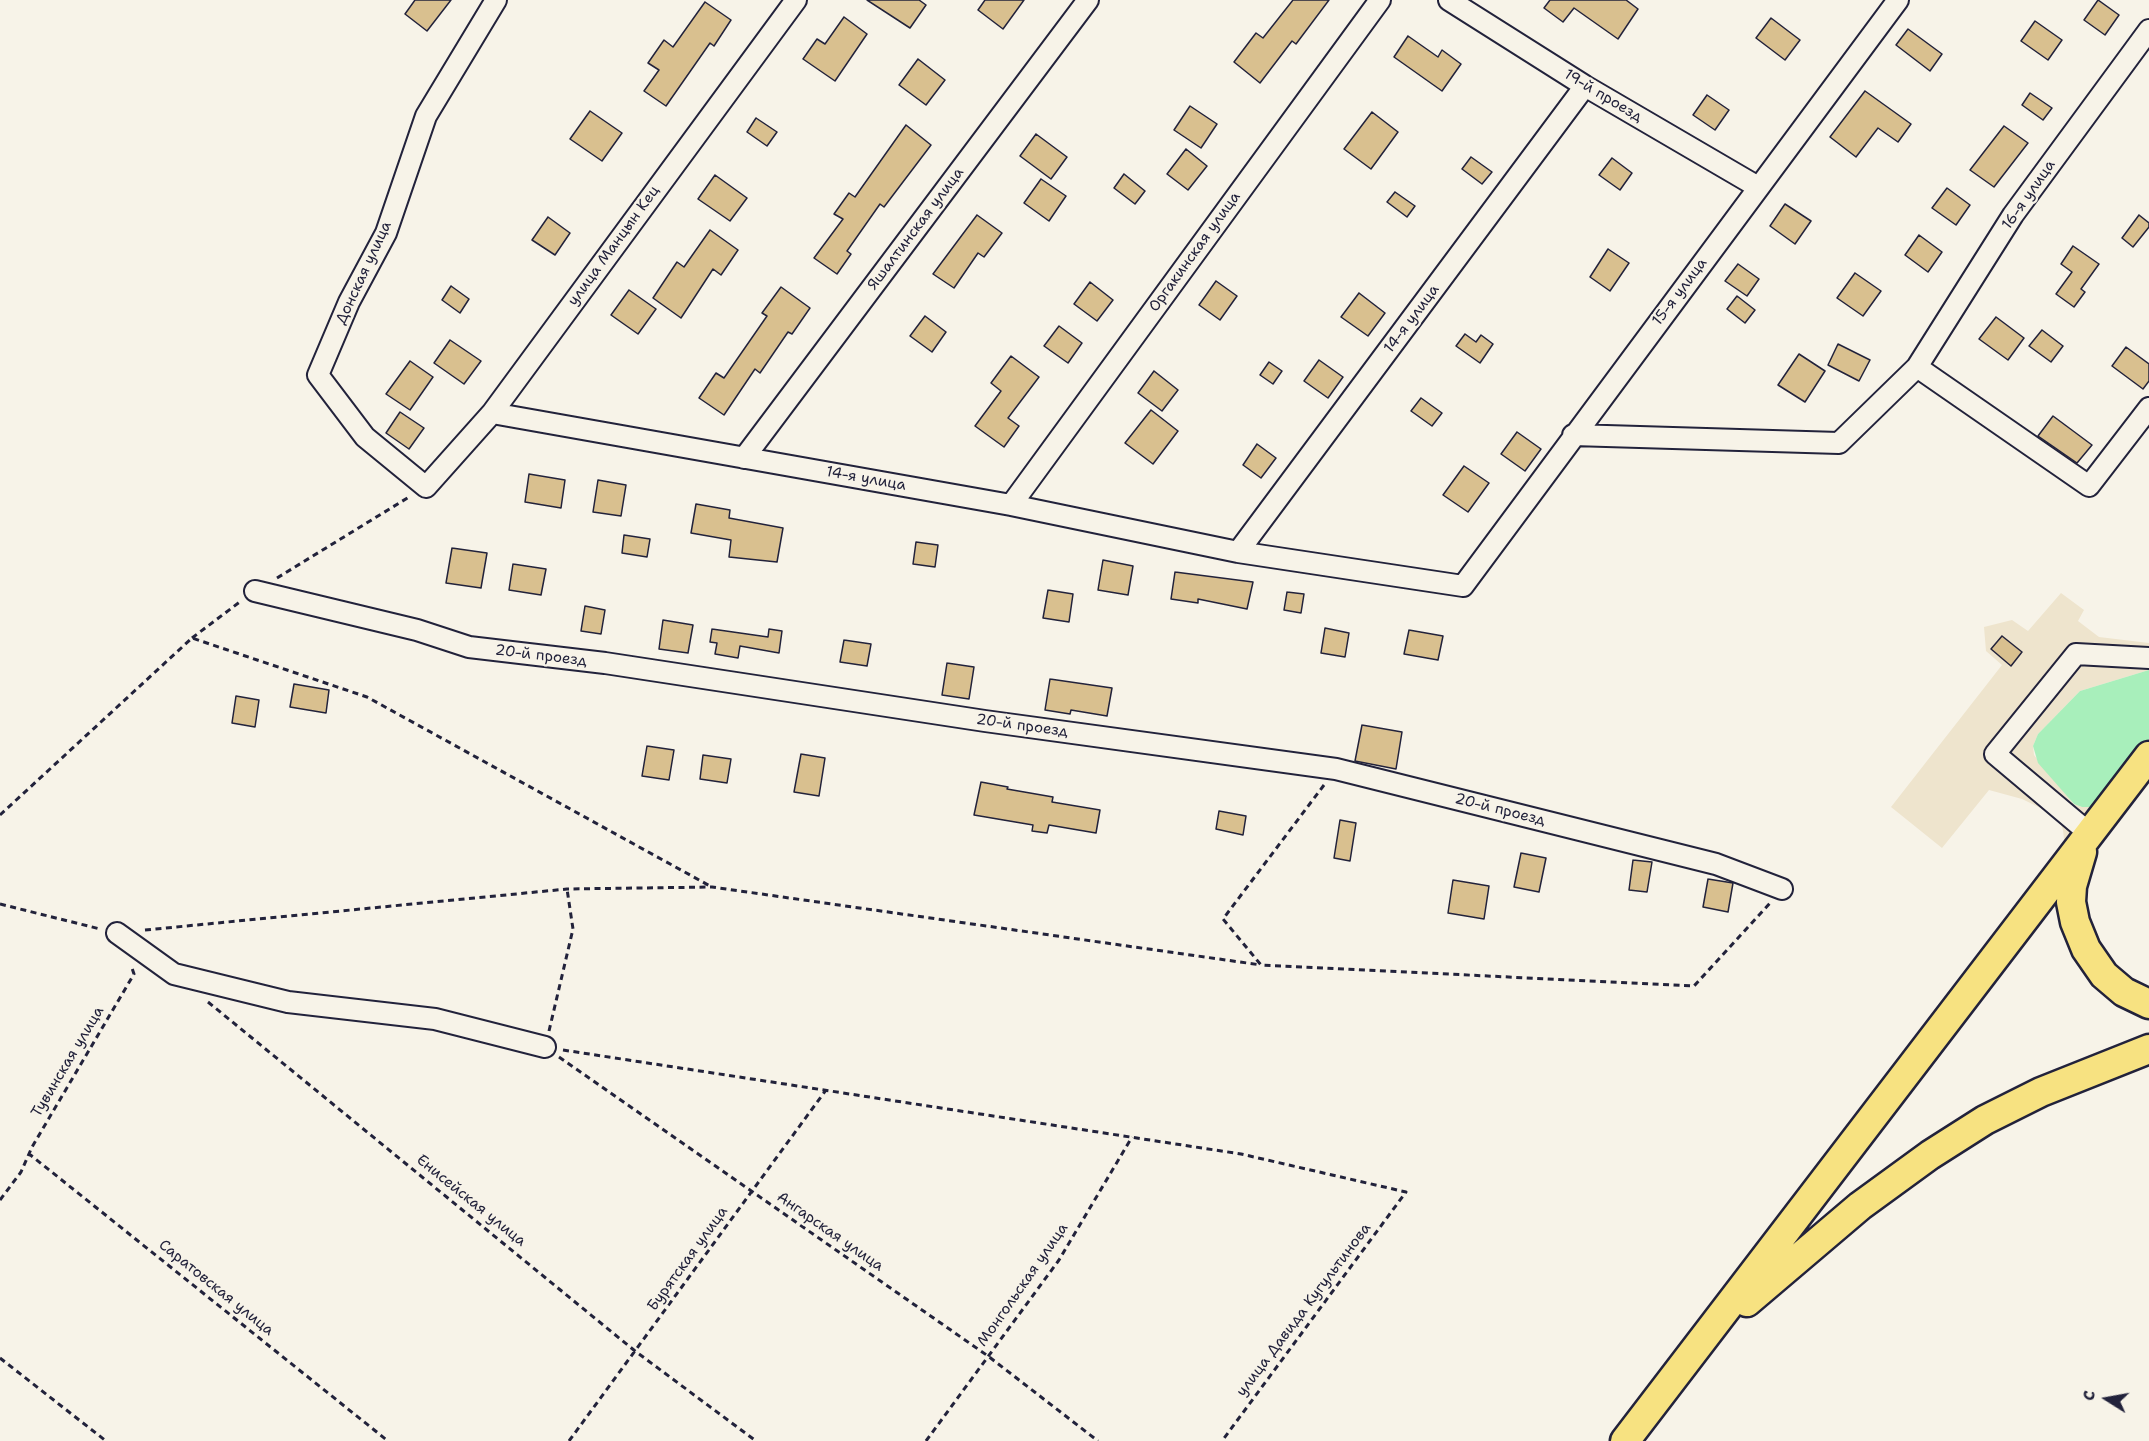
<!DOCTYPE html>
<meta charset="utf-8">
<style>
body{margin:0}
#map{position:relative;width:2149px;height:1441px;overflow:hidden;background:#f7f3e8;font-family:"Shantell Sans",sans-serif}
canvas{display:block}
.north{position:absolute;left:2077px;top:1369px;width:60px;height:60px;-webkit-text-stroke:4px #f7f3e8;paint-order:stroke;rotate:281deg;font-size:16px;font-weight:700;line-height:24px;text-align:center;color:#22223b}
.north::after{content:'';display:block;margin:auto;width:21px;height:27px;background:#22223b;clip-path:polygon(50% 0,100% 100%,50% 72%,0 100%)}
</style>
<div id="map">
<canvas width="2149" height="1441"></canvas>
<div class="north">С</div>
</div>
<script>
const ctx = document.querySelector('canvas').getContext('2d');
ctx.lineJoin = 'round';
function fillPath(path, color) {
  ctx.fillStyle = color;
  ctx.fill(path, 'evenodd');
}
function toPath(rows) {
  const path = new Path2D();
  for (const r of rows) {
    path.moveTo(r[0], r[1]);
    for (let i = 2; i < r.length; i += 2) path.lineTo(r[i], r[i + 1]);
  }
  return path;
}
function stroke(path, color, width, dash) {
  ctx.strokeStyle = color;
  ctx.lineWidth = width;
  ctx.lineCap = dash ? 'butt' : 'round';
  ctx.setLineDash(dash || []);
  ctx.stroke(path);
}
function write(font, color, halo, rows, align = 'center') {
  ctx.font = font + ' "Shantell Sans",sans-serif';
  ctx.lineWidth = 4.5;
  ctx.setLineDash([]);
  ctx.textBaseline = 'middle';
  ctx.strokeStyle = halo;
  ctx.fillStyle = color;
  for (const [text, x, y, turn = 0] of rows) {
    ctx.save();
    ctx.translate(x, y);
    ctx.rotate((+turn || 0) * Math.PI / 180);
    ctx.textAlign = isNaN(turn) ? turn : align;
    if (halo) ctx.strokeText(text, 0, 0);
    ctx.fillText(text, 0, 0);
    ctx.restore();
  }
}
fillPath(toPath([
 [2061,593,2084,610,2078,621,2099,637,2149,643,2149,670,2080,691,2038,734,2033,746,2034,755,2074,804,2082,807,2098,807,2065,848,2063,830,2059,819,2053,814,2022,799,1989,790,1942,848,1891,807,2002,665,1986,651,1984,627,2012,620,2028,631]
]), '#eee4cd');
fillPath(toPath([
 [2149,670,2149,739,2098,807,2082,807,2074,804,2038,763,2033,746,2038,734,2080,691]
]), '#a8efbb');
const building = toPath([
 [415,0,451,0,427,31,405,14,415,0],
 [867,0,919,0,926,5,910,28,867,0],
 [985,0,1024,0,1003,29,978,10,985,0],
 [1293,0,1329,0,1296,44,1292,41,1260,83,1234,62,1256,33,1263,38,1293,0],
 [1550,0,1626,0,1638,9,1618,39,1574,8,1563,22,1544,8,1550,0],
 [2098,0,2119,15,2105,35,2084,20,2098,0],
 [705,2,731,20,714,46,710,43,666,106,644,91,659,70,648,63,664,40,673,47,705,2],
 [844,17,867,34,835,81,803,59,817,39,825,44,844,17],
 [1771,18,1800,40,1785,60,1756,38,1771,18],
 [2035,21,2062,40,2048,60,2021,41,2035,21],
 [1908,29,1942,54,1930,71,1896,45,1908,29],
 [1408,36,1438,57,1442,50,1461,64,1442,91,1394,57,1408,36],
 [918,59,945,80,926,105,899,85,918,59],
 [1865,91,1911,124,1898,142,1878,128,1856,157,1830,137,1865,91],
 [2030,93,2052,108,2043,120,2022,105,2030,93],
 [1707,95,1729,110,1715,130,1693,115,1707,95],
 [1190,106,1217,124,1201,148,1174,130,1190,106],
 [590,111,622,133,602,161,570,139,590,111],
 [1372,112,1398,132,1371,169,1344,149,1372,112],
 [756,118,777,132,767,146,747,132,756,118],
 [906,125,931,145,884,207,880,204,847,251,851,254,837,274,814,258,843,219,834,214,849,193,855,197,906,125],
 [2004,126,2028,143,1994,187,1970,170,2004,126],
 [1036,134,1067,157,1051,179,1020,156,1036,134],
 [1186,149,1207,166,1188,190,1167,174,1186,149],
 [1471,157,1492,172,1482,184,1462,169,1471,157],
 [1612,158,1632,173,1620,190,1599,175,1612,158],
 [1124,174,1145,191,1135,204,1114,188,1124,174],
 [715,175,747,198,730,221,698,199,715,175],
 [1041,179,1066,196,1049,221,1024,203,1041,179],
 [1947,188,1970,205,1956,225,1932,208,1947,188],
 [1395,192,1415,206,1407,217,1387,202,1395,192],
 [1785,204,1811,221,1795,244,1770,226,1785,204],
 [977,215,1002,233,984,257,978,253,954,288,933,274,977,215],
 [2139,215,2149,223,2149,227,2133,247,2122,238,2139,215],
 [548,217,570,233,555,255,532,240,548,217],
 [710,230,738,250,721,275,713,269,681,318,653,298,677,262,684,267,710,230],
 [1919,235,1942,252,1928,272,1905,255,1919,235],
 [2073,246,2099,264,2081,289,2085,292,2074,307,2056,294,2072,272,2061,264,2073,246],
 [1608,249,1629,263,1610,291,1590,277,1608,249],
 [1738,264,1759,279,1747,296,1725,281,1738,264],
 [1855,273,1881,291,1863,316,1837,298,1855,273],
 [1216,281,1237,296,1220,320,1199,305,1216,281],
 [1090,282,1113,300,1097,321,1074,304,1090,282],
 [451,286,469,299,460,313,442,300,451,286],
 [781,287,810,308,792,334,788,332,760,373,755,369,724,415,699,398,716,373,724,378,767,316,762,313,781,287],
 [629,290,656,309,638,334,611,315,629,290],
 [1359,293,1385,313,1368,336,1341,317,1359,293],
 [1737,296,1755,310,1745,323,1727,309,1737,296],
 [925,316,946,332,932,352,910,336,925,316],
 [1996,317,2024,338,2008,360,1979,339,1996,317],
 [1059,326,1082,343,1068,363,1044,346,1059,326],
 [2042,330,2063,346,2051,362,2029,346,2042,330],
 [1465,334,1476,342,1481,335,1493,344,1480,363,1456,346,1465,334],
 [450,340,481,361,464,384,434,363,450,340],
 [1838,344,1870,360,1859,381,1828,365,1838,344],
 [2126,347,2149,364,2149,381,2143,389,2112,366,2126,347],
 [1799,354,1825,371,1805,402,1778,385,1799,354],
 [1011,356,1039,377,1008,418,1019,426,1004,447,975,426,1001,391,991,383,1011,356],
 [1319,360,1343,377,1328,398,1304,381,1319,360],
 [410,361,433,377,410,410,386,394,410,361],
 [1269,362,1282,371,1273,384,1260,375,1269,362],
 [1154,371,1178,390,1162,411,1138,393,1154,371],
 [1421,398,1442,413,1432,426,1411,411,1421,398],
 [1151,410,1178,431,1153,464,1125,443,1151,410],
 [400,412,424,428,409,449,386,433,400,412],
 [2053,416,2092,445,2077,463,2038,436,2053,416],
 [1517,432,1541,449,1525,471,1501,454,1517,432],
 [1257,444,1276,458,1261,478,1243,465,1257,444],
 [1464,466,1489,483,1468,512,1443,495,1464,466],
 [529,474,565,480,561,508,525,502,529,474],
 [598,480,626,485,621,516,593,512,598,480],
 [696,504,730,510,729,518,783,528,777,562,729,557,731,540,691,533,696,504],
 [624,535,650,539,647,557,622,553,624,535],
 [916,542,938,545,935,567,913,564,916,542],
 [452,548,487,553,481,588,446,583,452,548],
 [1103,560,1133,566,1128,595,1098,590,1103,560],
 [513,564,546,569,541,595,509,590,513,564],
 [1175,572,1253,582,1247,609,1198,599,1198,603,1171,599,1175,572],
 [1048,590,1073,594,1069,622,1043,618,1048,590],
 [1287,592,1304,594,1301,613,1284,610,1287,592],
 [585,606,605,610,601,634,581,631,585,606],
 [663,620,693,625,688,653,659,649,663,620],
 [1325,628,1349,633,1345,657,1321,653,1325,628],
 [712,629,768,637,769,629,782,631,779,653,740,646,738,658,715,654,717,643,710,642,712,629],
 [1409,630,1443,636,1438,660,1404,654,1409,630],
 [2002,636,2022,652,2011,666,1991,649,2002,636],
 [844,640,871,644,867,666,840,662,844,640],
 [947,663,974,667,969,699,942,695,947,663],
 [1050,679,1112,688,1107,716,1071,710,1070,714,1045,710,1050,679],
 [294,684,329,690,326,713,290,707,294,684],
 [236,696,259,700,255,727,232,723,236,696],
 [1362,725,1402,732,1396,769,1355,761,1362,725],
 [647,746,674,750,669,780,642,776,647,746],
 [801,754,825,758,819,796,794,792,801,754],
 [703,755,731,759,727,783,700,779,703,755],
 [981,782,1008,787,1007,789,1053,797,1052,802,1100,810,1096,833,1049,825,1047,833,1032,831,1033,825,974,815,981,782],
 [1219,811,1246,816,1243,835,1216,829,1219,811],
 [1340,820,1356,823,1350,861,1334,858,1340,820],
 [1521,853,1546,858,1539,892,1514,887,1521,853],
 [1633,860,1652,862,1647,892,1629,890,1633,860],
 [1708,879,1733,883,1728,912,1703,907,1708,879],
 [1453,880,1489,886,1484,919,1448,913,1453,880]
]);
fillPath(building, '#d9c08f');
stroke(building, '#22223b', 1.5);
const minor = toPath([
 [496,0,426,116,386,233,349,302,318,375,365,437,426,487,492,413,796,0],
 [1449,0,1585,86,1758,187],
 [1917,367,2013,215,2149,30],
 [492,413,1011,505,1238,552,1463,586,1898,0],
 [1573,435,1839,443,1917,367,2089,486,2149,408],
 [744,458,1088,0],
 [1011,505,1380,0],
 [1238,552,1585,86],
 [255,591,417,630,469,647,605,663,985,721,1336,769,1716,864,1782,889],
 [2089,833,1995,754,2076,654,2149,658],
 [117,933,174,974,288,1002,435,1019,545,1047]
]);
const highway = toPath([
 [2082,852,2072,886,2071,902,2075,922,2086,949,2104,975,2124,992,2149,1004],
 [1747,1302,1860,1206,1930,1155,1985,1120,2041,1092,2149,1049],
 [1625,1441,2149,756]
]);
stroke(minor, '#22223b', 24);
stroke(highway, '#22223b', 33);
stroke(toPath([
 [277,578,409,497],
 [192,638,241,601],
 [1324,785,1223,919,1261,965,1694,986,1771,902],
 [0,815,192,638,367,697,710,886],
 [0,904,100,929],
 [145,930,567,889,712,887,1261,965],
 [208,1002,635,1351,756,1441],
 [549,1031,573,929,567,889],
 [563,1050,1241,1154,1406,1192,1222,1441],
 [559,1057,988,1356,1098,1441],
 [28,1153,388,1441],
 [0,1200,21,1172,32,1147,134,974,132,968],
 [0,1358,106,1441],
 [569,1441,826,1090],
 [926,1441,1059,1260,1132,1137]
]), '#22223b', 3, [6, 4.5]);
stroke(minor, '#f7f3e8', 20);
stroke(highway, '#f7e281', 28);
write('15px', '#22223b', '#f7f3e8', [
 ["19-й проезд",1603,96,31],
 ["16-я улица",2029,195,-55],
 ["Яшалтинская улица",916,229,-53],
 ["улица Манцын Кец",614,246,-54],
 ["Оргакинская улица",1195,252,-54],
 ["Донская улица",364,273,-65],
 ["15-я улица",1680,292,-53],
 ["14-я улица",1412,319,-53],
 ["14-я улица",866,479,10],
 ["20-й проезд",541,656,7],
 ["20-й проезд",1022,726,8],
 ["20-й проезд",1500,810,14],
 ["Тувинская улица",68,1062,-59],
 ["Енисейская улица",471,1201,39],
 ["Ангарская улица",830,1232,35],
 ["Бурятская улица",688,1259,-54],
 ["Монгольская улица",1023,1285,-55],
 ["Саратовская улица",216,1288,39],
 ["улица Давида Кугультинова",1304,1310,-53]
]);
</script>
